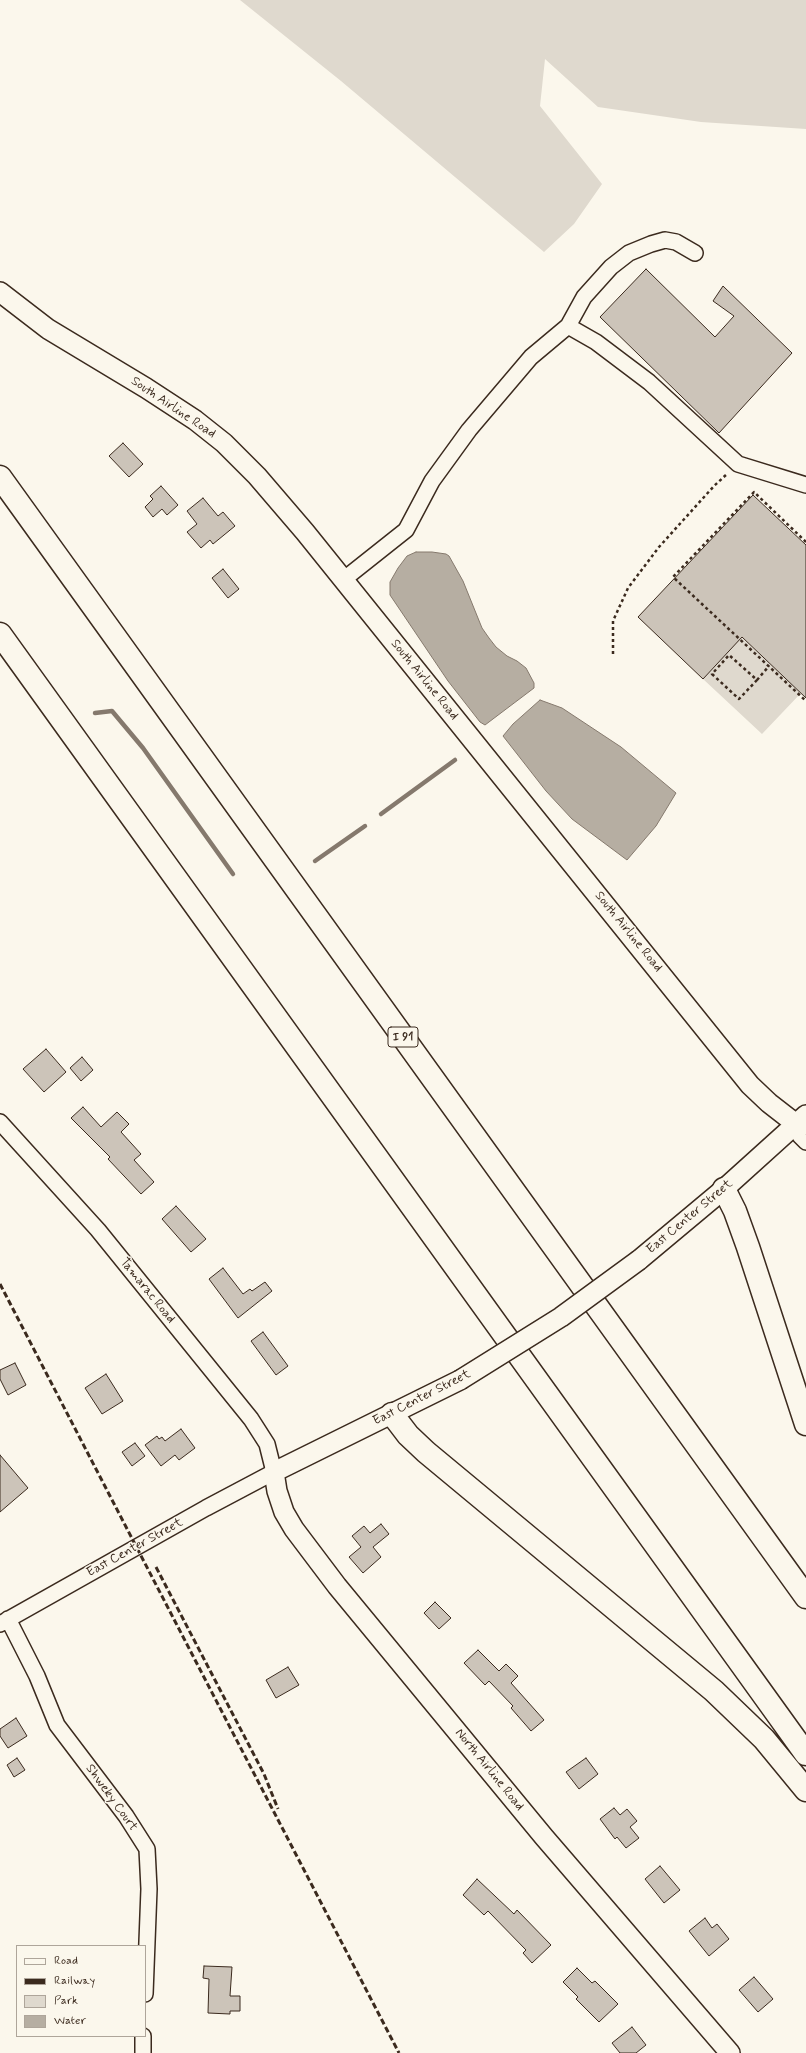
<!DOCTYPE html>
<style>
body{margin:0}
#map{position:relative;width:806px;height:2053px;overflow:hidden;background:#fbf7ec;font-family:Mynerve,sans-serif}
canvas{display:block}
.legend{position:absolute;left:16px;top:1945px;width:130px;height:92px;box-sizing:border-box;background:#fbf7ec;border:1px solid #aea59a;margin:0;padding:5px 7px;list-style:none;font-size:12px;color:#3b2a1e}
.legend li{display:flex;align-items:center;gap:8px;height:20px}
.legend b{width:20px;border:1px solid #aea59a}
</style>
<div id="map">
<canvas width="806" height="2053"></canvas>
<ul class="legend">
<li><b style="height:5px;background:#fbf7ec"></b>Road</li>
<li><b style="height:5px;background:#3b2a1e"></b>Railway</li>
<li><b style="height:11px;background:#dfd9ce"></b>Park</li>
<li><b style="height:11px;background:#b6aea2"></b>Water</li>
</ul>
</div>
<script>
const ctx = document.querySelector('canvas').getContext('2d');
ctx.lineJoin = 'round';
function fillPath(path, color) {
  ctx.fillStyle = color;
  ctx.fill(path, 'evenodd');
}
function toPath(rows) {
  const path = new Path2D();
  for (const r of rows) {
    path.moveTo(r[0], r[1]);
    for (let i = 2; i < r.length; i += 2) path.lineTo(r[i], r[i + 1]);
  }
  return path;
}
function stroke(path, color, width, dash) {
  ctx.strokeStyle = color;
  ctx.lineWidth = width;
  ctx.lineCap = dash ? 'butt' : 'round';
  ctx.setLineDash(dash || []);
  ctx.stroke(path);
}
function write(font, color, halo, rows, align = 'center') {
  ctx.font = font + ' Mynerve,sans-serif';
  ctx.lineWidth = 3;
  ctx.setLineDash([]);
  ctx.textBaseline = 'middle';
  ctx.strokeStyle = halo;
  ctx.fillStyle = color;
  for (const [text, x, y, turn = 0] of rows) {
    ctx.save();
    ctx.translate(x, y);
    ctx.rotate((+turn || 0) * Math.PI / 180);
    ctx.textAlign = isNaN(turn) ? turn : align;
    if (halo) ctx.strokeText(text, 0, 0);
    ctx.fillText(text, 0, 0);
    ctx.restore();
  }
}
fillPath(toPath([
 [240,0,806,0,806,129,701,122,598,107,545,59,540,106,602,184,574,224,544,252,341,81],
 [741,637,801,693,762,734,703,679]
]), '#dfd9ce');
const water = toPath([
 [416,552,432,552,446,554,449,556,463,581,482,628,489,638,496,647,507,656,517,661,526,668,534,683,534,688,485,725,480,722,448,681,390,595,390,582,398,568,407,556,416,552],
 [540,700,562,708,621,747,676,793,656,826,627,860,572,819,546,791,503,736,513,724,540,700]
]);
fillPath(water, '#b6aea2');
stroke(water, '#85796d', 1);
stroke(toPath([
 [95,713,112,711,143,748,233,874],
 [381,814,455,760],
 [315,861,365,826]
]), '#85796d', 4.5);
const building = toPath([
 [646,269,715,337,734,316,713,301,723,286,792,353,719,433,600,317,646,269],
 [123,443,143,464,129,477,109,456,123,443],
 [161,486,178,505,167,515,162,509,153,517,145,507,153,499,150,496,161,486],
 [753,495,806,545,806,698,742,637,703,679,638,617,753,495],
 [203,498,218,516,223,512,235,526,213,544,210,540,201,548,187,532,197,524,187,511,203,498],
 [223,569,239,589,228,598,212,578,223,569],
 [46,1049,66,1072,44,1092,23,1069,46,1049],
 [82,1057,93,1070,81,1081,70,1068,82,1057],
 [83,1107,101,1127,117,1112,129,1124,121,1132,141,1154,134,1160,154,1182,141,1194,108,1159,110,1157,71,1118,83,1107],
 [176,1206,206,1239,191,1252,162,1219,176,1206],
 [223,1268,243,1294,250,1289,252,1291,265,1282,272,1291,238,1318,209,1279,223,1268],
 [263,1332,288,1366,276,1375,251,1341,263,1332],
 [15,1363,26,1385,8,1395,0,1379,0,1370,15,1363],
 [106,1374,123,1401,102,1414,85,1388,106,1374],
 [181,1429,195,1448,179,1460,175,1455,161,1466,145,1445,157,1436,159,1439,162,1437,165,1441,181,1429],
 [135,1443,145,1456,132,1466,122,1452,135,1443],
 [0,1455,28,1488,0,1512,0,1455],
 [381,1524,389,1534,373,1547,381,1557,363,1573,349,1557,361,1547,352,1536,364,1526,370,1533,381,1524],
 [435,1602,451,1618,439,1629,424,1613,435,1602],
 [478,1650,499,1671,506,1664,518,1676,511,1683,544,1720,531,1731,511,1708,513,1706,489,1681,485,1685,464,1663,478,1650],
 [288,1667,299,1685,276,1698,266,1680,288,1667],
 [16,1718,27,1736,8,1748,0,1736,0,1729,16,1718],
 [17,1758,25,1770,14,1777,7,1765,17,1758],
 [586,1758,598,1774,579,1789,566,1772,586,1758],
 [614,1808,620,1815,627,1809,637,1821,630,1827,639,1838,626,1848,617,1837,615,1839,600,1819,614,1808],
 [660,1866,680,1890,664,1903,645,1879,660,1866],
 [477,1879,514,1914,517,1910,551,1945,532,1963,523,1953,526,1950,488,1911,484,1915,463,1895,477,1879],
 [705,1918,712,1928,717,1924,729,1939,709,1956,689,1931,705,1918],
 [204,1966,232,1967,230,1996,240,1996,240,2011,230,2011,230,2014,208,2013,209,1979,203,1978,204,1966],
 [577,1968,592,1983,595,1981,618,2004,599,2022,576,1999,578,1997,563,1982,577,1968],
 [754,1977,773,1999,758,2012,739,1990,754,1977],
 [632,2027,646,2045,636,2053,620,2053,612,2043,632,2027]
]);
fillPath(building, '#ccc4b9');
stroke(building, '#3b2a1e', 1);
const minor = toPath([
 [568,326,596,342,649,382,738,464,806,485],
 [343,580,406,530,432,481,469,430,531,357,568,326,584,297,611,267,629,253,651,244,665,240,676,242,695,253],
 [0,1122,98,1230,251,1419,267,1444,274,1472,206,1508,0,1624],
 [805,1124,796,1124,800,1136,806,1142],
 [8,1619,37,1676,57,1725,126,1816,147,1849,149,1889,145,1994],
 [143,2053,143,2036]
]);
const major = toPath([
 [0,292,48,329,146,388,195,420,224,443,257,476,305,532,750,1085,769,1103,796,1124],
 [639,1260,724,1189,806,1115],
 [460,1380,274,1472,277,1491,284,1512,294,1529,337,1586,544,1837,730,2053]
]);
const highway = toPath([
 [0,477,806,1597],
 [0,634,806,1754],
 [724,1189,735,1211,748,1247,806,1424],
 [392,1414,408,1435,426,1452,714,1691,764,1739,806,1790]
]);
stroke(minor, '#3b2a1e', 18);
stroke(major, '#3b2a1e', 22);
stroke(highway, '#3b2a1e', 25);
stroke(toPath([
 [806,542,754,492,673,577,806,701],
 [613,654,613,621,628,588,659,547,714,486,727,474],
 [757,680,739,699,712,674,729,655,757,680,769,666]
]), '#3b2a1e', 2.5, [3, 3]);
stroke(minor, '#fbf7ec', 15);
stroke(major, '#fbf7ec', 19);
stroke(highway, '#fbf7ec', 22);
stroke(toPath([
 [0,1284,399,2053],
 [156,1567,264,1774,278,1809]
]), '#3b2a1e', 3, [6, 3]);
const majorBridge = toPath([
 [460,1380,561,1317,639,1260]
]);
stroke(majorBridge, '#3b2a1e', 22, []);
stroke(majorBridge, '#fbf7ec', 19);
for (const [x, y, w] of [
 [403,1037,30]
]) {
  const box = new Path2D();
  box.roundRect(x - w / 2, y - 10, w, 20, 3);
  ctx.fillStyle = '#fbf7ec';
  ctx.fill(box);
  stroke(box, '#3b2a1e', 1);
}
write('bold 12px', '#3b2a1e', null, [
 ["I 91",403,1037]
]);
write('13px', '#3b2a1e', '#fbf7ec', [
 ["South Airline Road",173,408,34],
 ["South Airline Road",424,680,51],
 ["South Airline Road",628,932,51],
 ["East Center Street",690,1217,-40],
 ["Tamarac Road",147,1291,51],
 ["East Center Street",422,1398,-27],
 ["East Center Street",135,1548,-29],
 ["North Airline Road",489,1770,51],
 ["Shweky Court",111,1798,54]
]);
</script>
